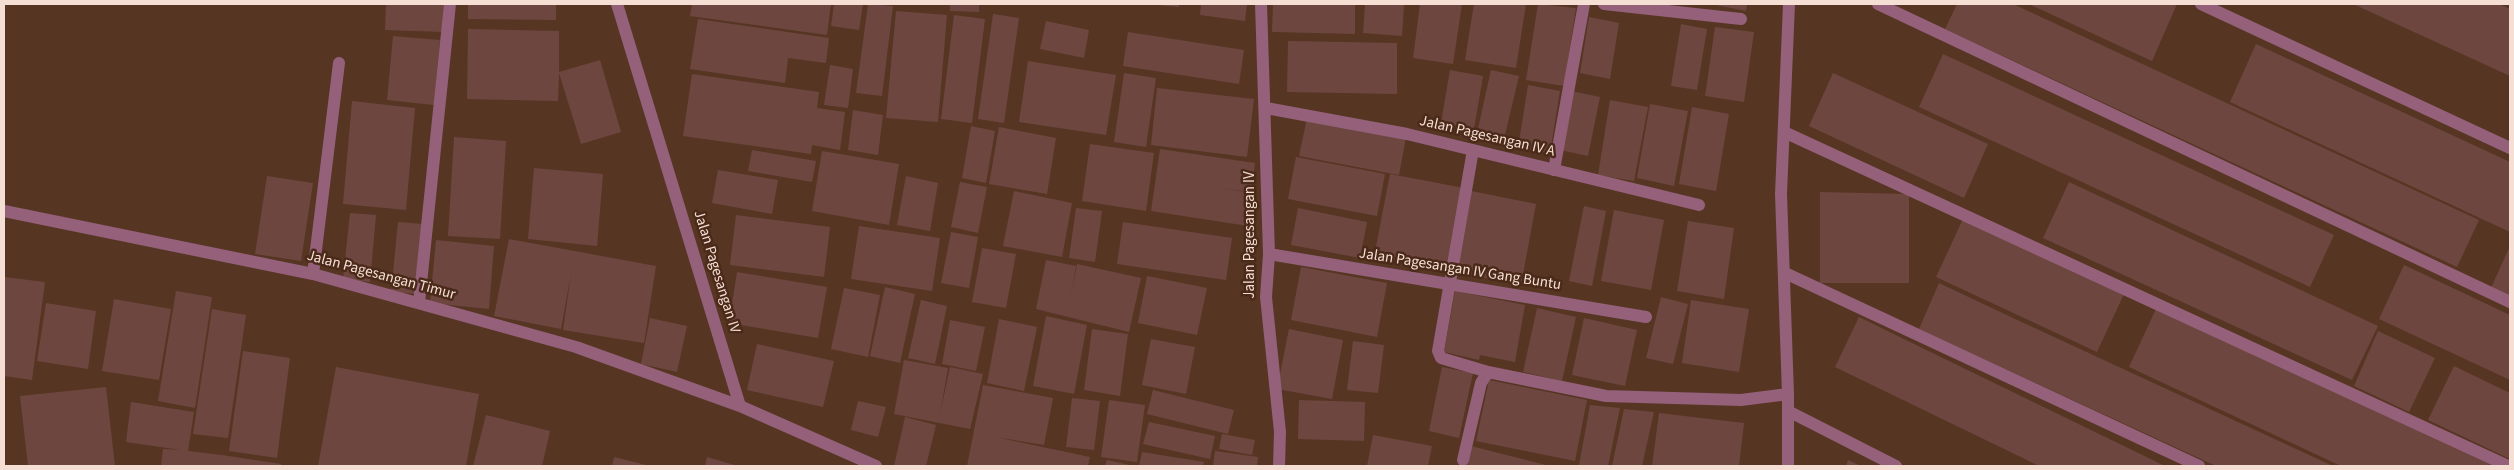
<!DOCTYPE html>
<style>
body{margin:0}
#map{position:relative;width:2514px;height:470px;overflow:hidden;background:#563523;font-family:"Source Sans 3",sans-serif}
canvas{display:block}
.frame{position:absolute;inset:0;border:5px solid #f5dfd4;pointer-events:none}
</style>
<div id="map">
<canvas width="2514" height="470"></canvas>
<div class="frame"></div>
</div>
<script>
const ctx = document.querySelector('canvas').getContext('2d');
ctx.lineJoin = 'round';
function fillPath(path, color) {
  ctx.fillStyle = color;
  ctx.fill(path, 'evenodd');
}
function toPath(rows) {
  const path = new Path2D();
  for (const r of rows) {
    path.moveTo(r[0], r[1]);
    for (let i = 2; i < r.length; i += 2) path.lineTo(r[i], r[i + 1]);
  }
  return path;
}
function stroke(path, color, width, dash) {
  ctx.strokeStyle = color;
  ctx.lineWidth = width;
  ctx.lineCap = dash ? 'butt' : 'round';
  ctx.setLineDash(dash || []);
  ctx.stroke(path);
}
function write(font, color, halo, rows, align = 'center') {
  ctx.font = font + ' "Source Sans 3",sans-serif';
  ctx.lineWidth = 5;
  ctx.setLineDash([]);
  ctx.textBaseline = 'middle';
  ctx.strokeStyle = halo;
  ctx.fillStyle = color;
  for (const [text, x, y, turn = 0] of rows) {
    ctx.save();
    ctx.translate(x, y);
    ctx.rotate((+turn || 0) * Math.PI / 180);
    ctx.textAlign = isNaN(turn) ? turn : align;
    if (halo) ctx.strokeText(text, 0, 0);
    ctx.fillText(text, 0, 0);
    ctx.restore();
  }
}
fillPath(toPath([
 [386,4,444,4,443,32,385,30],
 [468,4,556,4,556,20,468,19],
 [692,4,831,4,827,35,690,16],
 [834,4,863,4,859,30,831,26],
 [868,4,893,6,882,96,856,93],
 [950,4,979,4,979,12,950,11],
 [1158,4,1179,4,1179,7,1158,5],
 [1201,4,1247,4,1245,21,1200,15],
 [1273,4,1355,4,1355,34,1272,32],
 [1365,4,1404,4,1402,36,1363,33],
 [1420,4,1462,4,1453,64,1413,58],
 [1474,4,1526,4,1516,68,1465,60],
 [1538,4,1576,8,1564,86,1526,80],
 [1711,4,1747,4,1746,11],
 [1957,4,2013,4,2479,220,2457,267,1945,29],
 [2029,4,2177,4,2152,61],
 [2353,4,2499,4,2510,9,2510,76],
 [896,11,947,15,938,122,886,118],
 [993,14,1019,18,1004,123,978,119],
 [954,15,985,19,972,123,941,119],
 [1589,17,1619,23,1610,79,1580,73],
 [698,19,829,38,826,63,788,58,785,83,690,69],
 [1046,21,1089,30,1084,58,1040,49],
 [1681,24,1707,29,1697,90,1671,86],
 [1715,27,1754,32,1744,102,1705,96],
 [468,29,559,31,559,72,600,60,621,132,581,144,559,73,558,101,467,99],
 [1128,32,1244,50,1239,84,1123,66],
 [393,36,440,40,434,105,387,100],
 [1288,41,1397,43,1397,94,1287,92],
 [2256,44,2510,162,2510,232,2230,102],
 [1943,54,2334,235,2310,287,1919,107],
 [1028,61,1116,75,1106,135,1019,122],
 [830,65,853,69,848,108,824,105],
 [1450,70,1483,76,1474,129,1441,123],
 [1491,70,1519,76,1504,139,1477,133],
 [1124,73,1156,78,1146,147,1114,142],
 [1833,73,1988,144,1964,198,1809,126],
 [692,74,819,92,817,108,845,112,840,150,812,145,811,154,683,136],
 [1528,85,1560,91,1550,153,1518,148],
 [1157,88,1254,99,1247,157,1151,145],
 [1571,91,1600,97,1588,156,1560,150],
 [1610,100,1648,107,1634,181,1598,175],
 [352,101,415,108,406,210,343,204],
 [1650,104,1688,111,1674,186,1637,178],
 [1692,107,1729,114,1716,191,1679,184],
 [853,110,883,115,878,155,848,150],
 [1307,118,1406,137,1399,175,1299,156],
 [971,126,995,131,986,183,962,178],
 [999,127,1056,138,1047,194,989,184],
 [454,137,506,141,500,239,448,236],
 [1090,144,1154,153,1146,211,1082,201],
 [1160,149,1255,163,1251,192,1219,188,1253,193,1248,226,1151,211],
 [752,150,816,161,812,182,748,171],
 [822,151,899,164,889,225,812,211],
 [1296,157,1385,174,1377,216,1288,199],
 [534,168,603,174,597,246,528,239],
 [718,170,778,180,772,214,712,203],
 [1390,174,1464,188,1449,271,1374,257],
 [267,176,313,183,301,261,255,254],
 [906,176,938,183,930,231,897,225],
 [960,182,987,187,978,233,951,227],
 [2069,182,2378,326,2352,380,2043,238],
 [1014,191,1072,203,1062,257,1003,246],
 [1471,191,1536,204,1521,285,1456,272],
 [1820,192,1909,194,1909,283,1820,283],
 [1584,206,1606,211,1592,286,1569,281],
 [1076,208,1102,211,1095,262,1069,258],
 [1298,208,1367,222,1360,258,1291,245],
 [1614,210,1664,220,1651,290,1601,281],
 [350,213,376,215,370,282,343,279],
 [736,215,830,227,824,277,730,265],
 [1963,219,2124,294,2097,352,1936,277],
 [1688,221,1734,228,1724,299,1677,291],
 [398,222,423,224,416,294,391,292],
 [1123,222,1232,238,1226,280,1117,264],
 [859,226,940,238,932,291,851,279],
 [951,232,978,237,969,288,941,283],
 [509,239,656,266,644,343,563,330,571,274,561,329,494,316],
 [436,240,494,246,489,309,430,303],
 [2510,246,2510,300,2490,290],
 [982,248,1016,254,1006,308,972,302],
 [1046,260,1076,266,1071,297,1077,264,1141,278,1129,332,1036,309],
 [2404,265,2510,315,2510,380,2379,319],
 [1301,267,1387,283,1377,337,1291,320],
 [737,272,827,287,818,338,729,323],
 [1147,276,1207,288,1197,335,1138,323],
 [4,277,45,282,32,380,4,376],
 [1939,283,2013,318,2333,466,2216,466,1951,344,1919,329],
 [885,287,915,294,900,363,870,356],
 [844,288,880,295,868,357,831,349],
 [176,291,212,297,195,408,158,401],
 [1455,291,1525,305,1515,362,1480,355,1479,360,1444,352],
 [1661,297,1688,304,1673,364,1646,358],
 [114,299,171,309,159,380,102,371],
 [921,300,947,306,935,364,908,358],
 [1691,300,1749,309,1739,372,1682,363],
 [46,303,96,311,88,369,37,361],
 [1537,308,1576,317,1562,381,1523,372],
 [212,309,246,315,228,438,193,434],
 [2156,309,2435,439,2493,466,2341,466,2129,367],
 [1046,316,1087,325,1074,394,1033,386],
 [1859,317,1953,363,2165,466,2039,466,2031,462,1835,367],
 [650,318,687,326,677,372,641,364],
 [1584,318,1637,330,1625,386,1572,375],
 [999,319,1037,327,1024,391,987,383],
 [950,320,985,327,976,371,942,364],
 [1092,329,1128,334,1120,396,1084,390],
 [1289,329,1343,340,1332,399,1277,389],
 [2378,331,2435,358,2409,412,2354,386],
 [1151,339,1195,347,1186,394,1142,385],
 [1353,341,1384,345,1378,393,1347,390],
 [757,344,834,361,823,407,747,390],
 [243,351,290,358,277,458,229,451],
 [904,360,948,368,940,414,950,367,983,374,970,429,894,414],
 [2454,366,2510,393,2510,459,2428,420],
 [336,367,479,394,466,466,318,466],
 [1442,367,1473,373,1459,438,1429,431],
 [1489,380,1587,400,1575,461,1476,441],
 [983,385,1053,398,1044,445,995,437,1090,457,1088,466,967,466],
 [106,387,115,466,28,466,20,396],
 [1153,390,1234,410,1228,434,1147,414],
 [1072,398,1100,401,1094,450,1066,447],
 [1109,400,1145,405,1137,462,1101,457],
 [1299,400,1365,402,1364,441,1298,439],
 [858,401,886,407,878,437,851,430],
 [131,402,194,412,188,451,222,455,281,464,281,466,161,466,163,449,181,450,126,442],
 [1590,405,1620,408,1608,466,1579,465],
 [1624,409,1654,412,1642,466,1612,466],
 [1659,413,1744,423,1739,466,1652,466],
 [486,415,550,431,542,466,473,466],
 [905,417,936,425,926,466,894,466],
 [1149,422,1215,436,1210,459,1143,444],
 [1222,434,1255,440,1252,455,1219,449],
 [1373,435,1432,446,1428,466,1367,466],
 [1471,446,1550,466,1467,466],
 [1215,451,1258,457,1257,466,1213,466],
 [1142,452,1204,462,1203,466,1139,466],
 [614,457,650,466,612,466],
 [707,457,738,466,705,466],
 [1107,460,1130,465,1130,466,1105,466],
 [1848,460,1861,466,1846,466]
]), '#6e4640');
stroke(toPath([
 [617,4,740,406,876,466],
 [1261,4,1269,254,1266,297,1280,432,1279,466],
 [1604,4,1741,19],
 [1878,4,2510,302],
 [2201,4,2510,148],
 [1266,108,1407,134,1699,205],
 [1784,132,2508,466],
 [1473,150,1438,351,1441,358,1488,372,1606,396,1741,400,1788,394],
 [1554,170,1584,4],
 [4,211,313,274,576,347,740,406],
 [1269,254,1646,317],
 [1785,273,2199,466],
 [313,274,339,63],
 [419,303,450,4],
 [1788,411,1896,466],
 [1463,460,1481,383,1488,372],
 [1788,466,1788,394,1781,194,1789,4]
]), '#94607a', 12);
write('15px', '#f5dfd4', '#4b2a19', [
 ["Jalan Pagesangan IV A",1487,137,13],
 ["Jalan Pagesangan IV",1251,235,-90],
 ["Jalan Pagesangan IV Gang Buntu",1460,270,9],
 ["Jalan Pagesangan IV",716,272,73],
 ["Jalan Pagesangan Timur",381,276,15]
]);
</script>
